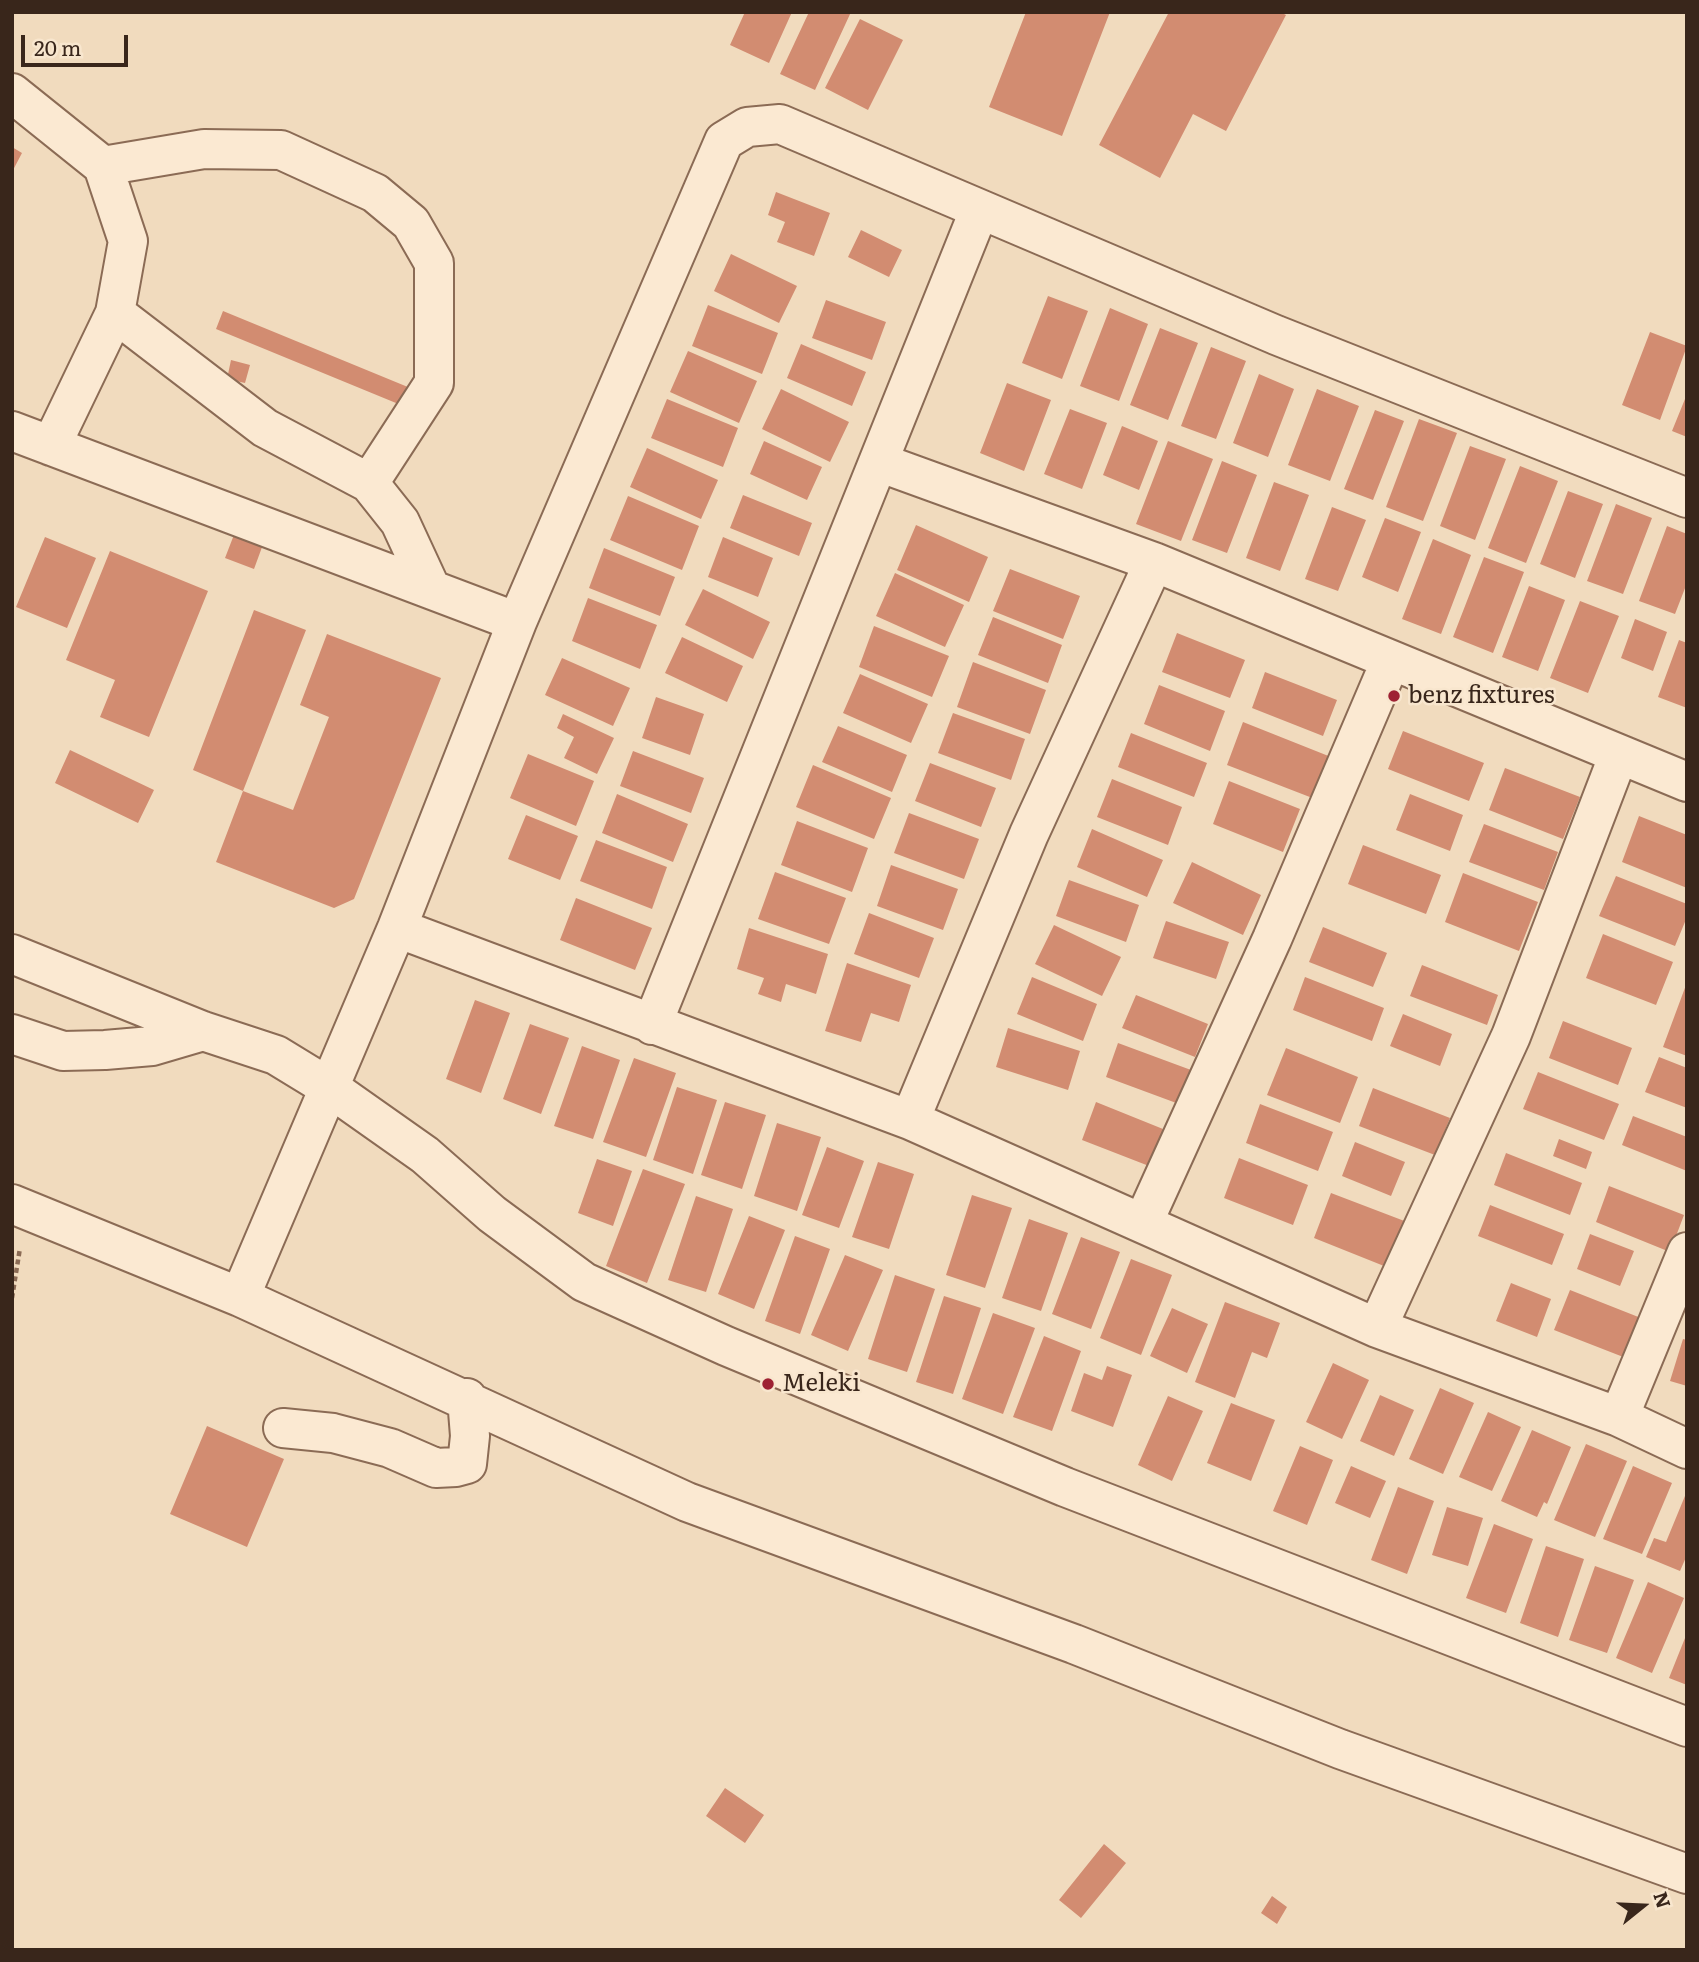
<!DOCTYPE html>
<style>
body{margin:0}
#map{position:relative;width:1699px;height:1962px;overflow:hidden;background:#f1dbbe;font-family:Literata,serif}
canvas{display:block}
.frame{position:absolute;inset:0;border:14px solid #39261b;pointer-events:none}
.north{position:absolute;left:1608px;top:1871px;width:70px;height:70px;-webkit-text-stroke:5px #f8e6ce;paint-order:stroke;rotate:72deg;font-size:19px;font-weight:700;line-height:28px;text-align:center;color:#39261b}
.north::after{content:'';display:block;margin:auto;width:24px;height:32px;background:#39261b;clip-path:polygon(50% 0,100% 100%,50% 72%,0 100%)}
.scale{position:absolute;left:21px;top:35px;width:107px;height:32px;box-sizing:border-box;border:4px solid #39261b;border-top:0;padding-left:9px;font-size:21px;line-height:24px;white-space:nowrap;color:#39261b;-webkit-text-stroke:5px #f8e6ce;paint-order:stroke}
</style>
<div id="map">
<canvas width="1699" height="1962"></canvas>
<div class="frame"></div>
<div class="north">N</div>
<div class="scale">20 m</div>
</div>
<script>
const ctx = document.querySelector('canvas').getContext('2d');
ctx.lineJoin = 'round';
function fillPath(path, color) {
  ctx.fillStyle = color;
  ctx.fill(path, 'evenodd');
}
function toPath(rows) {
  const path = new Path2D();
  for (const r of rows) {
    path.moveTo(r[0], r[1]);
    for (let i = 2; i < r.length; i += 2) path.lineTo(r[i], r[i + 1]);
  }
  return path;
}
function stroke(path, color, width, dash) {
  ctx.strokeStyle = color;
  ctx.lineWidth = width;
  ctx.lineCap = dash ? 'butt' : 'round';
  ctx.setLineDash(dash || []);
  ctx.stroke(path);
}
function write(font, color, halo, rows, align = 'center') {
  ctx.font = font + ' Literata,serif';
  ctx.lineWidth = 5;
  ctx.setLineDash([]);
  ctx.textBaseline = 'middle';
  ctx.strokeStyle = halo;
  ctx.fillStyle = color;
  for (const [text, x, y, turn = 0] of rows) {
    ctx.save();
    ctx.translate(x, y);
    ctx.rotate((+turn || 0) * Math.PI / 180);
    ctx.textAlign = isNaN(turn) ? turn : align;
    if (halo) ctx.strokeText(text, 0, 0);
    ctx.fillText(text, 0, 0);
    ctx.restore();
  }
}
fillPath(toPath([
 [745,12,792,12,769,63,730,45],
 [809,12,851,12,815,90,780,74],
 [1026,12,1110,12,1062,136,989,107],
 [1169,12,1280,12,1286,15,1226,131,1193,114,1160,178,1099,145],
 [860,19,903,40,868,110,825,88],
 [12,147,22,153,12,172],
 [776,192,830,213,814,256,777,242,785,222,768,215],
 [861,230,902,250,889,277,848,257],
 [731,254,797,286,779,323,714,291],
 [1048,296,1088,311,1062,379,1022,363],
 [826,300,886,322,872,360,812,338],
 [708,305,778,333,762,374,692,346],
 [1110,308,1148,324,1119,401,1080,386],
 [223,311,420,392,413,410,216,329],
 [1160,328,1198,343,1168,420,1130,405],
 [1650,332,1687,346,1660,420,1622,405],
 [801,344,866,372,852,406,787,378],
 [1211,347,1246,361,1216,439,1181,426],
 [688,351,757,381,739,423,670,392],
 [231,360,250,365,245,383,227,379],
 [1259,374,1294,389,1268,457,1233,443],
 [1007,383,1051,400,1024,471,980,453],
 [781,389,849,422,830,462,762,429],
 [1317,389,1359,406,1330,481,1288,465],
 [1687,394,1687,437,1672,431],
 [667,399,738,428,723,467,651,438],
 [1070,409,1107,423,1082,489,1044,474],
 [1375,410,1404,421,1373,500,1344,489],
 [1419,419,1457,433,1423,521,1386,507],
 [1122,426,1158,441,1139,490,1103,475],
 [764,441,822,467,807,500,750,474],
 [1168,441,1213,459,1181,541,1136,524],
 [1470,446,1506,459,1475,540,1440,526],
 [647,448,718,480,701,519,630,487],
 [1222,461,1257,475,1227,553,1192,540],
 [1520,466,1558,481,1526,563,1488,548],
 [1274,482,1309,495,1280,571,1246,558],
 [1568,491,1603,504,1575,578,1540,564],
 [743,495,812,523,799,556,730,528],
 [628,496,699,526,682,570,610,540],
 [1616,504,1652,518,1623,594,1587,581],
 [1332,507,1366,520,1338,591,1305,579],
 [1385,518,1421,532,1398,592,1362,577],
 [916,525,988,557,969,602,897,570],
 [1667,526,1687,534,1687,583,1675,614,1639,601],
 [237,527,265,539,254,569,225,558],
 [45,537,96,558,67,628,16,607],
 [723,537,773,558,758,597,708,577],
 [1433,539,1471,555,1441,634,1402,619],
 [604,548,675,577,660,616,589,588],
 [110,551,208,591,149,737,100,717,115,680,66,660],
 [1484,557,1524,572,1493,653,1453,637],
 [1010,569,1080,596,1063,639,993,611],
 [895,573,964,605,945,647,876,616],
 [1529,586,1565,600,1538,671,1502,657],
 [703,589,770,622,753,659,685,625],
 [588,598,657,625,640,669,572,641],
 [1580,601,1619,616,1588,693,1550,678],
 [254,610,306,630,243,791,193,770],
 [993,617,1062,645,1048,683,978,655],
 [1635,619,1667,632,1653,671,1621,658],
 [874,626,949,656,932,697,859,667],
 [1177,633,1245,660,1230,698,1162,672],
 [327,634,441,678,354,899,334,908,216,862,243,791,293,810,329,717,300,705],
 [682,637,743,666,727,702,665,673],
 [1679,640,1687,643,1687,708,1658,697],
 [562,658,630,688,613,726,545,695],
 [973,662,1046,690,1030,734,957,707],
 [1265,672,1337,700,1323,736,1252,708],
 [860,674,928,704,911,743,843,713],
 [1159,685,1225,711,1210,751,1144,724],
 [656,697,704,714,690,755,642,738],
 [953,713,1025,739,1011,780,938,753],
 [563,714,614,738,597,774,564,758,574,737,557,728],
 [1243,722,1331,757,1315,799,1227,765],
 [838,726,907,755,892,792,822,762],
 [1403,731,1484,763,1469,801,1388,769],
 [1131,733,1207,763,1194,797,1118,767],
 [70,750,154,790,138,823,55,783],
 [633,751,704,778,691,813,620,786],
 [528,754,594,781,576,826,510,798],
 [930,763,996,788,981,827,915,801],
 [813,765,891,798,874,839,796,807],
 [1505,768,1580,797,1563,839,1489,810],
 [1112,779,1182,807,1168,845,1097,817],
 [1229,781,1300,809,1283,852,1213,824],
 [617,794,688,824,673,862,602,833],
 [1410,794,1463,815,1450,851,1396,830],
 [909,813,979,839,964,879,894,853],
 [526,815,578,836,560,880,508,859],
 [1639,816,1687,835,1687,888,1622,862],
 [797,821,868,848,852,892,781,865],
 [1484,824,1558,852,1544,890,1469,862],
 [1092,829,1163,860,1147,897,1077,867],
 [596,840,667,867,652,909,580,881],
 [1363,845,1441,875,1426,914,1348,884],
 [1192,862,1261,895,1243,935,1173,903],
 [891,865,958,889,943,930,877,906],
 [775,872,846,898,829,944,758,919],
 [1463,873,1538,902,1519,951,1445,922],
 [1616,876,1687,904,1687,917,1675,946,1599,916],
 [1069,880,1139,905,1126,942,1056,916],
 [576,898,652,928,635,970,560,940],
 [869,913,934,938,919,978,854,954],
 [1166,921,1229,942,1216,979,1153,958],
 [1054,925,1121,957,1102,996,1035,964],
 [1323,927,1387,953,1373,987,1309,962],
 [749,928,828,954,816,994,786,984,781,1002,758,994,764,978,737,969],
 [1603,934,1673,962,1656,1005,1586,978],
 [847,963,911,985,899,1022,871,1013,861,1042,825,1031],
 [1422,965,1498,995,1487,1025,1410,996],
 [1032,977,1097,1004,1083,1041,1017,1014],
 [1305,977,1384,1008,1372,1041,1293,1010],
 [1686,985,1687,985,1687,1056,1663,1047],
 [1136,995,1208,1024,1195,1057,1122,1028],
 [475,1000,510,1013,481,1093,446,1079],
 [1403,1014,1452,1034,1440,1066,1390,1046],
 [1563,1021,1632,1048,1618,1085,1549,1058],
 [530,1024,569,1038,541,1114,503,1099],
 [1008,1028,1080,1051,1068,1090,996,1067],
 [1118,1043,1191,1070,1179,1104,1106,1077],
 [582,1046,620,1060,593,1139,554,1126],
 [1286,1048,1358,1077,1340,1123,1267,1095],
 [1659,1057,1687,1068,1687,1108,1645,1092],
 [634,1058,676,1073,646,1157,603,1142],
 [1538,1072,1619,1104,1604,1140,1523,1109],
 [677,1087,717,1100,693,1174,653,1160],
 [1373,1088,1450,1118,1435,1155,1359,1126],
 [725,1102,766,1115,742,1189,701,1175],
 [1096,1102,1163,1129,1149,1166,1082,1140],
 [1260,1104,1333,1132,1318,1171,1246,1143],
 [1633,1116,1687,1137,1687,1171,1622,1145],
 [777,1123,821,1137,797,1211,754,1196],
 [1559,1139,1592,1152,1586,1169,1553,1156],
 [1355,1142,1405,1162,1391,1196,1342,1176],
 [827,1147,864,1161,839,1228,802,1215],
 [1506,1153,1582,1183,1570,1215,1494,1185],
 [1239,1158,1308,1185,1293,1225,1224,1198],
 [597,1159,632,1171,613,1226,578,1213],
 [878,1162,914,1174,889,1249,852,1237],
 [643,1169,685,1184,647,1283,606,1266],
 [1609,1186,1684,1215,1670,1252,1596,1222],
 [1331,1193,1407,1222,1389,1268,1314,1238],
 [972,1195,1012,1208,985,1288,946,1275],
 [696,1196,733,1209,706,1292,668,1280],
 [1490,1205,1564,1234,1552,1265,1478,1236],
 [749,1216,785,1230,754,1309,718,1294],
 [1029,1219,1068,1233,1041,1311,1002,1298],
 [1590,1234,1634,1251,1620,1286,1577,1269],
 [795,1236,830,1249,800,1334,765,1321],
 [1081,1237,1120,1252,1091,1329,1052,1314],
 [845,1255,883,1270,848,1351,811,1335],
 [1131,1259,1172,1275,1141,1355,1100,1338],
 [895,1275,935,1289,907,1372,868,1359],
 [1511,1283,1551,1299,1537,1337,1496,1321],
 [1570,1290,1646,1320,1631,1360,1554,1330],
 [944,1296,981,1308,953,1394,916,1382],
 [1225,1302,1280,1323,1267,1358,1252,1352,1235,1398,1195,1382],
 [1172,1308,1208,1324,1187,1373,1150,1356],
 [993,1313,1035,1328,1003,1414,962,1399],
 [1044,1336,1081,1351,1052,1431,1013,1417],
 [1683,1339,1687,1340,1687,1386,1670,1381],
 [1333,1363,1369,1380,1342,1439,1306,1422],
 [1107,1366,1132,1375,1113,1427,1071,1411,1084,1373,1102,1380],
 [1440,1388,1474,1403,1443,1474,1409,1459],
 [1380,1395,1414,1410,1394,1456,1360,1441],
 [1168,1396,1203,1411,1172,1481,1138,1465],
 [1231,1403,1275,1420,1251,1481,1207,1463],
 [1488,1412,1521,1427,1492,1491,1459,1477],
 [207,1426,284,1459,247,1547,170,1514],
 [1532,1430,1571,1447,1547,1504,1544,1502,1537,1517,1501,1501],
 [1586,1444,1627,1461,1595,1537,1554,1520],
 [1300,1446,1333,1460,1307,1525,1273,1511],
 [1351,1466,1386,1481,1370,1518,1335,1503],
 [1633,1466,1672,1483,1642,1554,1603,1539],
 [1398,1487,1434,1501,1407,1574,1371,1560],
 [1687,1491,1687,1555,1680,1571,1646,1557,1654,1538,1666,1542],
 [1447,1507,1483,1518,1468,1566,1432,1555],
 [1494,1524,1533,1539,1506,1613,1466,1598],
 [1546,1546,1584,1559,1558,1637,1520,1623],
 [1595,1566,1634,1580,1607,1653,1569,1640],
 [1648,1582,1684,1598,1652,1673,1616,1658],
 [1687,1633,1687,1685,1669,1678],
 [725,1788,764,1815,745,1843,706,1816],
 [1104,1844,1126,1863,1081,1918,1059,1900],
 [1272,1896,1287,1907,1277,1924,1261,1913]
]), '#d28c71');
const minor = toPath([
 [12,93,103,166,128,241,115,313,51,446],
 [103,166,204,149,281,150,375,193,411,223,434,263,434,383,369,483],
 [115,313,265,428,369,483,400,522,431,589],
 [12,431,517,622],
 [881,463,1154,562,1687,782],
 [397,928,910,1120,1377,1328,1619,1417,1687,1449],
 [12,954,203,1031,276,1055,330,1088,425,1155,492,1214,584,1282,726,1346,1065,1487,1687,1727],
 [652,1025,979,211],
 [12,1034,63,1051,105,1050,152,1046,203,1031],
 [910,1120,1029,834,1154,562],
 [12,1204,240,1297,687,1502,1074,1644,1340,1749,1687,1874],
 [1143,1223,1272,939,1391,660],
 [240,1297,397,928,517,622,724,141,747,127,780,124,1276,335,1687,498],
 [1377,1328,1511,1036,1619,754],
 [1619,1417,1687,1252],
 [283,1428,333,1433,390,1448,436,1468,456,1467,467,1464,470,1436,467,1398]
]);
stroke(minor, '#8b6b55', 42);
stroke(toPath([
 [12,1298,20,1248]
]), '#8b6b55', 4.5, [5, 3.5]);
stroke(minor, '#fbe9d2', 38);
for (const [x, y, r, color] of [
 [1394,696,7,"#9e2133"],
 [768,1384,7,"#9e2133"]
]) {
  const dot = new Path2D();
  dot.arc(x, y, r, 0, 2 * Math.PI);
  ctx.fillStyle = color;
  ctx.fill(dot);
  stroke(dot, '#f8e6ce', 2.5);
}
write('24px', '#39261b', '#f8e6ce', [
 ["benz fixtures",1408,696],
 ["Meleki",782,1384]
], 'left');
</script>
